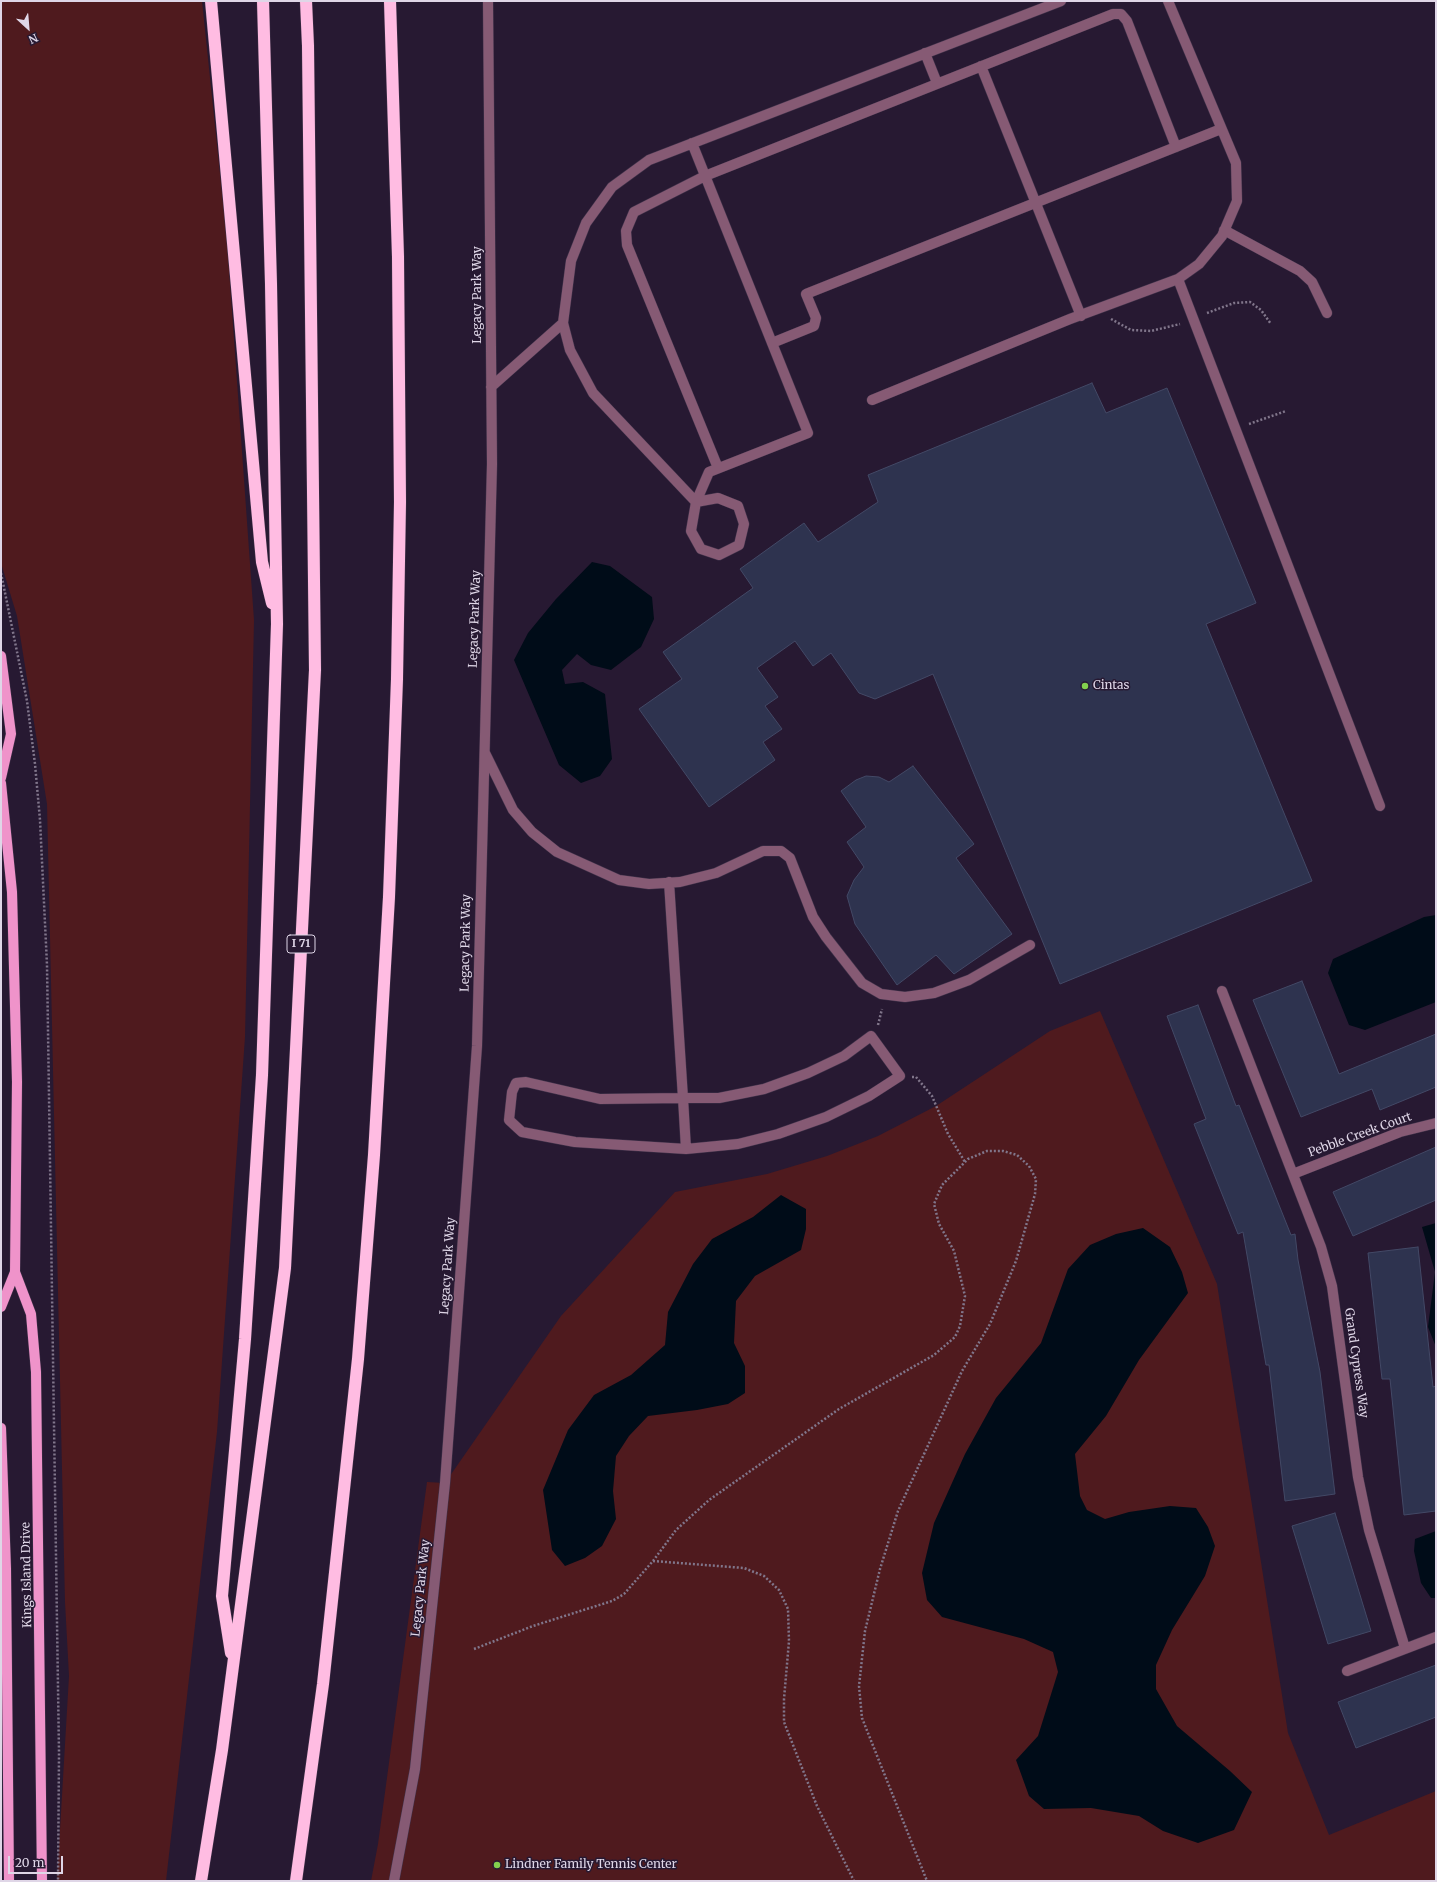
<!DOCTYPE html>
<style>
body{margin:0}
#map{position:relative;width:1437px;height:1882px;overflow:hidden;background:#271932;font-family:Merriweather,serif}
canvas{display:block}
.frame{position:absolute;inset:0;border:2px solid #dfd6e7;pointer-events:none}
.north{position:absolute;left:8px;top:8px;width:40px;height:40px;-webkit-text-stroke:3px #271932;paint-order:stroke;rotate:154deg;font-size:11px;font-weight:700;line-height:16px;text-align:center;color:#dfd6e7}
.north::after{content:'';display:block;margin:auto;width:14px;height:18px;background:#dfd6e7;clip-path:polygon(50% 0,100% 100%,50% 72%,0 100%)}
.scale{position:absolute;left:8px;top:1856px;width:55px;height:18px;box-sizing:border-box;border:2px solid #dfd6e7;border-top:0;padding-left:5px;font-size:12px;line-height:14px;white-space:nowrap;color:#dfd6e7;-webkit-text-stroke:3px #271932;paint-order:stroke}
</style>
<div id="map">
<canvas width="1437" height="1882"></canvas>
<div class="frame"></div>
<div class="north">N</div>
<div class="scale">20 m</div>
</div>
<script>
const ctx = document.querySelector('canvas').getContext('2d');
ctx.lineJoin = 'round';
function fillPath(path, color) {
  ctx.fillStyle = color;
  ctx.fill(path, 'evenodd');
}
function toPath(rows) {
  const path = new Path2D();
  for (const r of rows) {
    path.moveTo(r[0], r[1]);
    for (let i = 2; i < r.length; i += 2) path.lineTo(r[i], r[i + 1]);
  }
  return path;
}
function stroke(path, color, width, dash) {
  ctx.strokeStyle = color;
  ctx.lineWidth = width;
  ctx.lineCap = dash ? 'butt' : 'round';
  ctx.setLineDash(dash || []);
  ctx.stroke(path);
}
function write(font, color, halo, rows, align = 'center') {
  ctx.font = font + ' Merriweather,serif';
  ctx.lineWidth = 3;
  ctx.setLineDash([]);
  ctx.textBaseline = 'middle';
  ctx.strokeStyle = halo;
  ctx.fillStyle = color;
  for (const [text, x, y, turn = 0] of rows) {
    ctx.save();
    ctx.translate(x, y);
    ctx.rotate((+turn || 0) * Math.PI / 180);
    ctx.textAlign = isNaN(turn) ? turn : align;
    if (halo) ctx.strokeText(text, 0, 0);
    ctx.fillText(text, 0, 0);
    ctx.restore();
  }
}
fillPath(toPath([
 [1,1,202,1,227,241,254,620,245,1037,217,1432,166,1881,57,1881,69,1676,65,1602,47,804,17,616,1,563],
 [1100,1011,1217,1284,1288,1733,1329,1835,1436,1791,1436,1881,371,1881,378,1844,427,1482,445,1483,561,1316,675,1192,767,1174,827,1156,878,1136,936,1106,1050,1031]
]), '#4f1a1e');
fillPath(toPath([
 [592,562,610,566,652,597,654,619,641,647,611,670,591,665,577,654,562,670,565,684,583,682,605,694,612,759,600,776,581,783,559,765,514,660,528,633,556,599],
 [1436,915,1436,1002,1365,1030,1349,1025,1328,973,1333,959,1424,917],
 [781,1195,806,1209,806,1229,801,1250,755,1276,736,1301,734,1343,745,1366,745,1393,728,1404,697,1410,648,1416,629,1436,616,1456,613,1491,616,1519,602,1546,585,1558,565,1566,552,1550,543,1490,568,1430,594,1395,631,1375,665,1345,668,1312,693,1264,712,1239,753,1217],
 [1436,1223,1436,1347,1428,1327,1435,1272,1422,1227],
 [1143,1228,1170,1247,1182,1272,1188,1293,1139,1360,1106,1416,1075,1454,1080,1496,1087,1510,1105,1519,1129,1512,1170,1506,1196,1508,1208,1527,1215,1546,1205,1576,1172,1630,1156,1665,1156,1689,1177,1726,1230,1771,1252,1792,1234,1830,1198,1843,1163,1831,1139,1816,1091,1808,1044,1809,1029,1796,1016,1760,1038,1736,1058,1672,1053,1652,1024,1639,942,1617,927,1600,922,1573,934,1523,965,1454,996,1398,1041,1343,1068,1269,1090,1245,1116,1234],
 [1436,1531,1436,1598,1431,1598,1421,1583,1414,1551,1415,1539]
]), '#000c18');
const building = toPath([
 [1092,383,1106,413,1167,388,1256,603,1206,624,1312,881,1060,984,933,674,875,699,859,693,831,653,813,666,795,641,757,668,778,697,765,706,782,729,763,742,775,760,709,807,639,709,682,679,663,652,753,588,740,569,804,523,818,542,878,502,868,475,1092,383],
 [913,766,974,844,956,858,1012,934,954,974,936,955,897,985,855,924,847,896,854,880,864,867,847,842,866,827,841,791,856,780,866,776,879,777,889,782,913,766],
 [1302,981,1339,1074,1436,1034,1436,1087,1380,1110,1372,1089,1301,1117,1253,1000,1302,981],
 [1198,1005,1236,1106,1239,1105,1291,1235,1295,1234,1298,1260,1320,1372,1335,1494,1285,1501,1269,1365,1266,1365,1243,1232,1238,1234,1194,1124,1206,1119,1167,1016,1198,1005],
 [1436,1147,1436,1200,1353,1236,1333,1192,1436,1147],
 [1418,1247,1433,1387,1436,1386,1436,1511,1404,1515,1390,1379,1382,1379,1368,1253,1418,1247],
 [1335,1513,1371,1631,1328,1644,1292,1526,1335,1513],
 [1436,1665,1436,1717,1356,1748,1338,1702,1436,1665]
]);
fillPath(building, '#2e334f');
stroke(building, '#434966', 1);
const minor = toPath([
 [925,53,937,83],
 [981,66,1081,316],
 [692,143,808,433,709,472,696,502,691,531,701,549,719,555,739,545,744,524,738,506,718,498,696,502],
 [1224,230,1300,271,1312,282,1327,313],
 [1178,279,1380,806],
 [772,343,814,326,816,318,806,294,1221,129],
 [491,387,563,323],
 [872,400,1070,319,1178,279,1199,264,1222,236,1237,201,1236,163,1168,1],
 [718,468,627,245,626,231,634,212,705,176,1113,14,1121,14,1127,21,1176,147],
 [696,502,593,393,570,350,563,323,571,261,586,223,612,187,649,160,1061,1],
 [485,753,513,810,532,832,557,852,619,880,649,884,680,882,716,873,763,851,781,851,790,858,813,917,826,937,862,983,881,994,905,997,934,993,969,980,1030,945],
 [669,882,683,1098,686,1149,738,1144,778,1134,826,1117,869,1096,900,1076,871,1036,844,1056,808,1073,764,1089,719,1098,683,1098,600,1099,526,1082,516,1083,512,1092,509,1120,522,1132,575,1142,686,1149],
 [1222,991,1321,1247,1332,1286,1358,1477,1369,1530,1405,1648],
 [1293,1174,1400,1132,1436,1123],
 [1347,1671,1436,1637],
 [394,1881,415,1769,445,1483,477,1046,492,464,488,1]
]);
const major = toPath([
 [1,656,11,734,1,778],
 [1,783,12,892,17,1082,15,1272,1,1307],
 [15,1272,31,1314,36,1372,42,1881],
 [1,1428,6,1569,9,1881]
]);
const highway = toPath([
 [211,1,262,562,272,603],
 [231,1653,222,1596,245,1339,262,1075,277,624,271,284,263,1],
 [201,1881,222,1750,285,1268,315,670,308,46,306,1],
 [296,1881,323,1684,358,1359,374,1155,389,897,397,679,400,502,398,257,390,1]
]);
stroke(minor, '#41334b', 11);
stroke(major, '#41334b', 11);
stroke(highway, '#41334b', 13);
stroke(toPath([
 [1207,313,1234,303,1250,302,1261,310,1271,324],
 [1111,319,1131,330,1151,331,1180,324],
 [1249,424,1286,411],
 [1,573,27,701,35,764,40,820,47,965,59,1753,58,1881],
 [878,1025,882,1009],
 [912,1077,916,1077,932,1096,948,1134,965,1162],
 [653,1561,744,1568,764,1576,779,1590,788,1609,789,1641,784,1699,784,1722,817,1806,854,1881],
 [474,1649,533,1626,612,1601,624,1594,653,1561,676,1530,709,1500,839,1409,934,1355,955,1337,960,1326,965,1296,954,1251,939,1224,934,1204,942,1185,968,1159,987,1151,1003,1151,1017,1155,1029,1166,1036,1179,1035,1194,1016,1261,990,1324,962,1371,898,1511,880,1569,865,1631,859,1686,862,1718,927,1881]
]), '#81768b', 2.5, [2, 2]);
stroke(minor, '#865a74', 10);
stroke(major, '#ef93ca', 10);
stroke(highway, '#ffbce2', 12);
for (const [x, y, r, color] of [
 [1085,686,4,"#83d04e"],
 [497,1865,4,"#83d04e"]
]) {
  const dot = new Path2D();
  dot.arc(x, y, r, 0, 2 * Math.PI);
  ctx.fillStyle = color;
  ctx.fill(dot);
  stroke(dot, '#271932', 1.5);
}
for (const [x, y, w] of [
 [301,944,28]
]) {
  const box = new Path2D();
  box.roundRect(x - w / 2, y - 9, w, 18, 3);
  ctx.fillStyle = '#271932';
  ctx.fill(box);
  stroke(box, '#dfd6e7', 1);
}
write('bold 11px', '#dfd6e7', null, [
 ["I 71",301,944]
]);
write('12px', '#dfd6e7', '#271932', [
 ["Legacy Park Way",478,295,-90],
 ["Legacy Park Way",475,619,-88],
 ["Legacy Park Way",466,943,-89],
 ["Pebble Creek Court",1360,1135,-20],
 ["Legacy Park Way",448,1266,-86],
 ["Grand Cypress Way",1356,1363,82],
 ["Kings Island Drive",27,1575,-91],
 ["Legacy Park Way",421,1588,-84]
]);
write('12px', '#dfd6e7', '#271932', [
 ["Cintas",1093,686],
 ["Lindner Family Tennis Center",505,1865]
], 'left');
</script>
